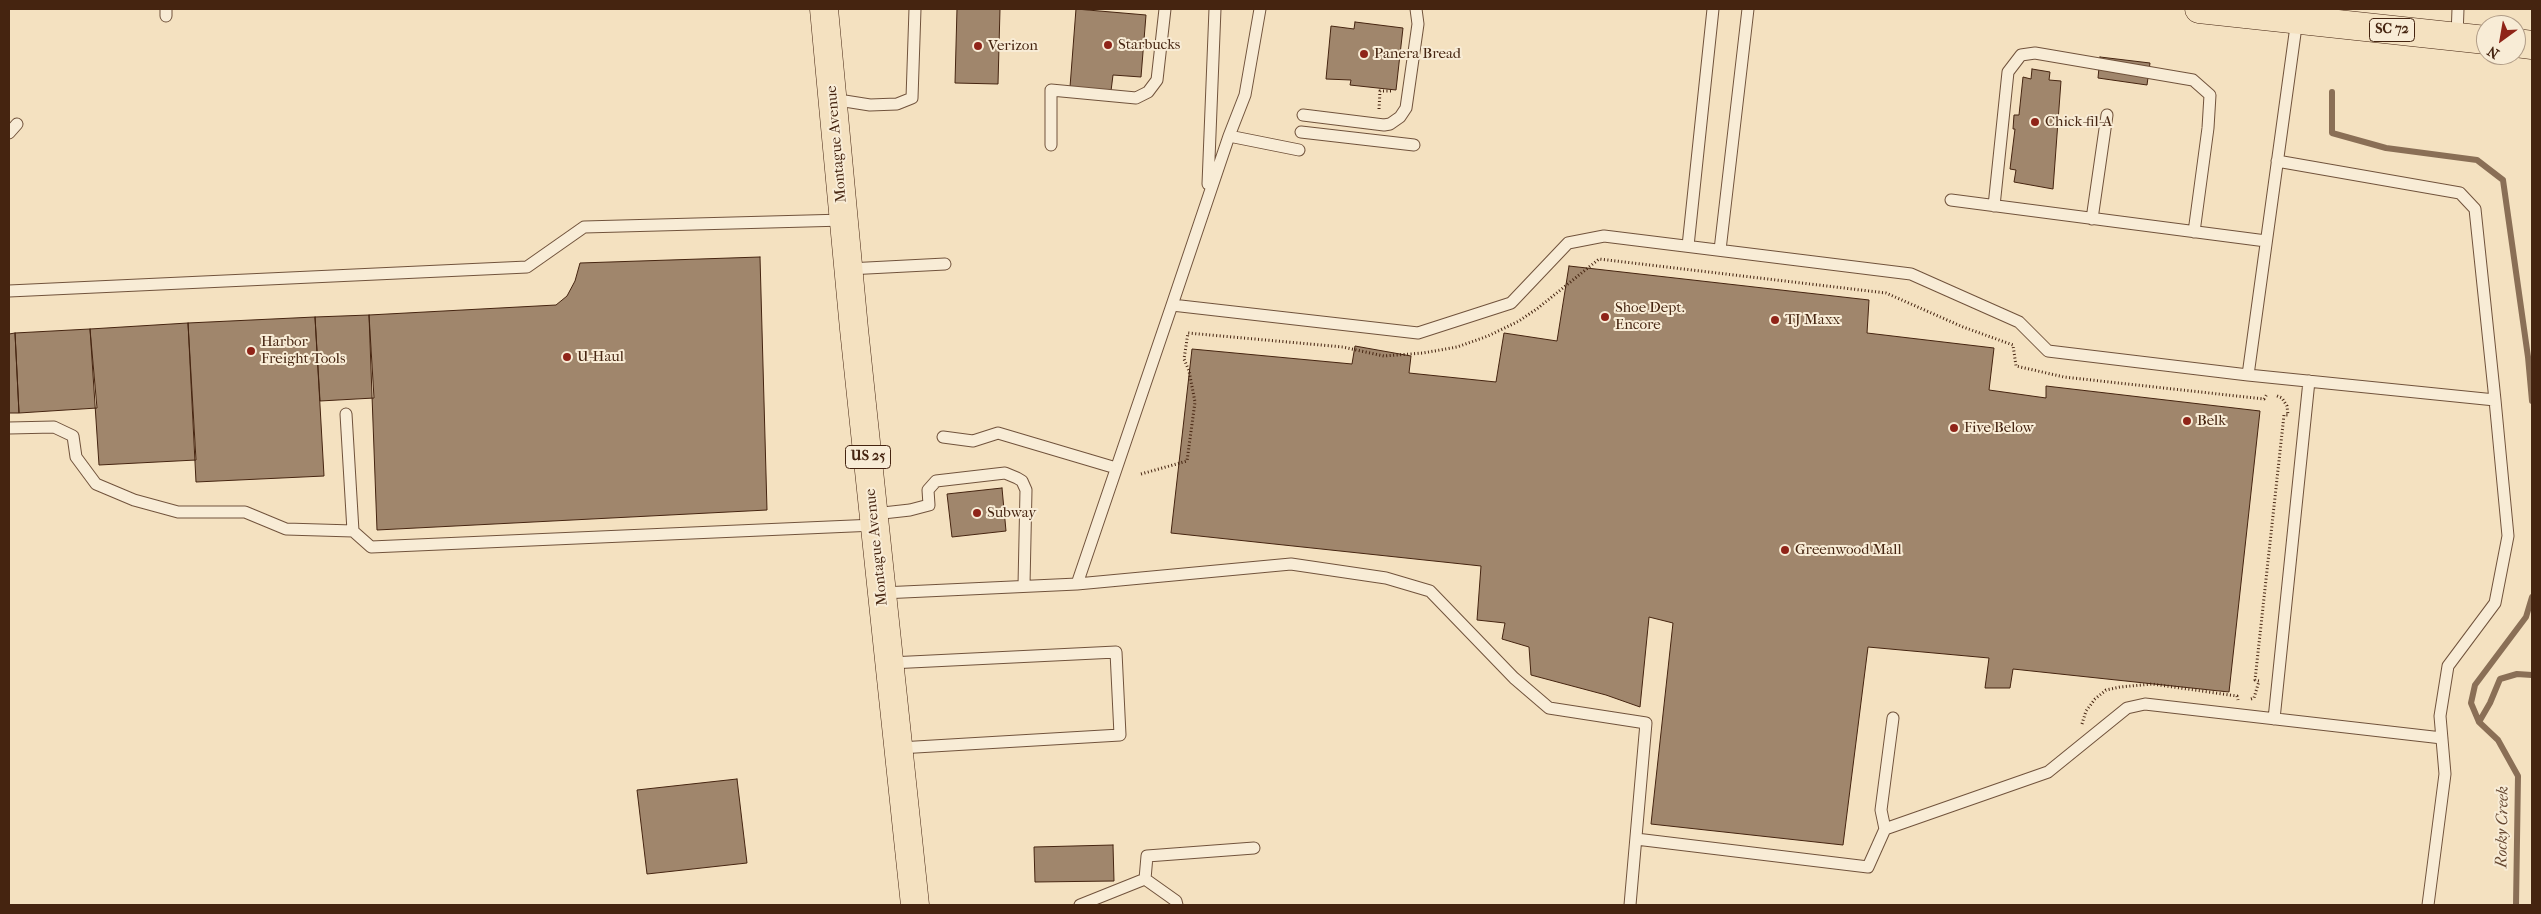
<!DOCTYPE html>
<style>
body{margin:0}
#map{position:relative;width:2541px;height:914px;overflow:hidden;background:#f4e1c0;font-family:"IM FELL French Canon",serif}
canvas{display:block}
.frame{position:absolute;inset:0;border:10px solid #452410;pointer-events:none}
.north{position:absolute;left:2476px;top:15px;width:50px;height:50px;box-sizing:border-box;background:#f8ecd6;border:1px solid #b09c87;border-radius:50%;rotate:212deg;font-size:14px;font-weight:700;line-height:20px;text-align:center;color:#452410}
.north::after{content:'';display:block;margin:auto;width:18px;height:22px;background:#8f2418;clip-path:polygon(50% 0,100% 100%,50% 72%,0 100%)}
</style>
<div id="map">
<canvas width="2541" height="914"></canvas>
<div class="frame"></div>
<div class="north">N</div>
</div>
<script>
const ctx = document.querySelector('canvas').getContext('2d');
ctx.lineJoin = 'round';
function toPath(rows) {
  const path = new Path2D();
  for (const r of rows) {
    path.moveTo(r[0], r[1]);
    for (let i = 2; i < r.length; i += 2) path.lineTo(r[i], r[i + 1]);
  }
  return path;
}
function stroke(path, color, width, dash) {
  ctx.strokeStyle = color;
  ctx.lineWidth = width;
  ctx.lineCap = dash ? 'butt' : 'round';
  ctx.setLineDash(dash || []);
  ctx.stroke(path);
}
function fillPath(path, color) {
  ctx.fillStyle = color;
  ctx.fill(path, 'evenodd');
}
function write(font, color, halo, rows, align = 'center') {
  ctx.font = font + ' "IM FELL French Canon",serif';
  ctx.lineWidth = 4;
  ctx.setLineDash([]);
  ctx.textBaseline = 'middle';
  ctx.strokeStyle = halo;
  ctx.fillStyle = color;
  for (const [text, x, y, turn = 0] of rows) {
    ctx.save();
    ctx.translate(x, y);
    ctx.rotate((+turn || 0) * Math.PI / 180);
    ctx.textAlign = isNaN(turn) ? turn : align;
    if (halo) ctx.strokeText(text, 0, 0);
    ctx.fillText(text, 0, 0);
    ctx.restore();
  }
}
stroke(toPath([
 [2332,92,2332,133,2386,148,2477,160,2503,180,2528,357,2532,401],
 [2479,722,2490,703,2500,679,2517,674,2532,675],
 [2516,905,2518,776,2498,740,2479,722,2471,703,2475,685,2526,617,2532,597]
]), '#8a6f56', 6);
const building = toPath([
 [957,9,1000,9,998,84,955,83,957,9],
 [1076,9,1146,15,1141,77,1113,75,1111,91,1070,87,1076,9],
 [1355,22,1403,28,1396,90,1350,85,1351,80,1326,79,1331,26,1354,29,1355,22],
 [2100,57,2150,63,2147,85,2098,78,2100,57],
 [2032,69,2050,72,2049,80,2061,81,2053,189,2014,182,2016,170,2010,169,2015,129,2013,129,2014,115,2019,115,2023,77,2031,79,2032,69],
 [760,257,767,510,377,530,369,315,556,305,567,296,575,281,580,263,760,257],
 [1569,266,1869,300,1867,333,1994,348,1989,390,2046,398,2046,386,2260,411,2229,692,2013,669,2010,688,1985,688,1989,658,1868,647,1843,845,1651,824,1673,623,1649,617,1640,707,1606,695,1531,675,1529,647,1502,639,1505,623,1477,620,1481,566,1171,533,1192,349,1352,364,1355,346,1411,356,1409,373,1496,382,1504,333,1557,341,1569,266],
 [369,315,374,398,320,401,315,317,369,315],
 [315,317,324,476,196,482,188,323,315,317],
 [188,323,196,460,99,465,90,329,188,323],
 [90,329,97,408,19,413,15,333,90,329],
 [15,333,19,413,9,413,9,334,15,333],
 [1002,488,1006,531,952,537,947,494,1002,488],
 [737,779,747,863,647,874,637,790,737,779],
 [1113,845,1114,881,1035,882,1034,847,1113,845]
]);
fillPath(building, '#a0866c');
stroke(building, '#452410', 1);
const lane = toPath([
 [166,9,166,16],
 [1260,9,1245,95,1229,136,1172,305,1418,333,1511,303,1568,243,1604,236,1911,274,2019,322,2048,351,2248,375],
 [2297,19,2248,375,2495,400,2508,536,2495,603,2448,666,2440,716,2445,774,2428,905],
 [2457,36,2458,9],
 [832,99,870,105,897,104,912,98,915,9],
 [1303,115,1384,125,1390,124,1400,117,1406,108,1418,24,1416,9],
 [1301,132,1414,145],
 [9,133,17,124],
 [1229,136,1299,150],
 [1051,145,1051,90,1136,98,1148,92,1157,80,1165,9],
 [2277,161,2460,193,2475,209,2495,400],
 [1208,184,1215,9],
 [1951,200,2266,241],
 [1994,206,2008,72,2021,55,2035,53,2193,80,2210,95,2208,128,2194,232],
 [2092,219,2107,115],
 [1688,246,1713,9],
 [1720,250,1748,9],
 [848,269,945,264],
 [9,291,527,267,584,227,844,220],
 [346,414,353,531],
 [9,428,54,427,73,436,76,457,96,484,134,500,178,512,245,512,286,529,353,531,371,547,875,525],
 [943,437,973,441,998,433,1116,468],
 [874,514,910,510,929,505,928,490,936,481,1005,473,1017,478,1022,481,1026,490,1024,585],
 [1077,584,1291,564,1386,578,1430,591,1514,678,1549,708,1646,723,1630,905],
 [882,593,1077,584,1172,305],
 [890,663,1116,652,1120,735,899,748],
 [2274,719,2309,381],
 [1885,829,1881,810,1893,718],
 [1636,839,1868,867,1885,829,2048,772,2127,708,2145,704,2442,738],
 [1145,879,1176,901,1177,905],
 [1080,905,1145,879,1147,856,1254,848]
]);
const highway = toPath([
 [824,9,854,329,915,905],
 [2199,9,2486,40],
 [2516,43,2532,45]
]);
stroke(lane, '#71533c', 13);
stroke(highway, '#452410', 29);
stroke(toPath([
 [1379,109,1380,91,1392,91],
 [1141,474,1187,461,1195,402,1189,371,1184,359,1188,333,1343,347,1384,356,1423,353,1457,347,1488,336,1519,321,1538,308,1599,259,1886,293,1963,327,2013,345,2016,366,2064,377,2264,399,2267,394],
 [2251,699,2254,698,2259,681,2255,680,2284,415,2288,415,2287,406,2282,398,2275,395],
 [2082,724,2086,711,2095,699,2106,690,2120,687,2152,684,2237,696,2238,700]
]), '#452410', 3, [1, 2.5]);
stroke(lane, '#f8ecd6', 11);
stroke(highway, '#f4e1c0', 28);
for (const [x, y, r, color] of [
 [1108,45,5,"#8f2418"],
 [978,46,5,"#8f2418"],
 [1364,54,5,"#8f2418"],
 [2035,122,5,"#8f2418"],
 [1605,317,5,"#8f2418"],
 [1775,320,5,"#8f2418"],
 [251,351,5,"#8f2418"],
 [567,357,5,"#8f2418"],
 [2187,421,5,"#8f2418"],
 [1954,428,5,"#8f2418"],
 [977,513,5,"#8f2418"],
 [1785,550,5,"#8f2418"]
]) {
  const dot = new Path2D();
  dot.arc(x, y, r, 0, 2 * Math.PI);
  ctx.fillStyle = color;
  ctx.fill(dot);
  stroke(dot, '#f8ecd6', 2);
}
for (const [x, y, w] of [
 [2392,30,45],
 [868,457,45]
]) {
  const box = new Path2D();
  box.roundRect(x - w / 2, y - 11.5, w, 23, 4);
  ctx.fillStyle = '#f8ecd6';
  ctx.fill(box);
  stroke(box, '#452410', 1);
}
write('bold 14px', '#452410', null, [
 ["SC 72",2392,30],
 ["US 25",868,457]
]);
write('15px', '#452410', '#f8ecd6', [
 ["Starbucks",1118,45],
 ["Verizon",988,46],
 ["Panera Bread",1374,54],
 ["Chick-fil-A",2045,122],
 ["Shoe Dept.",1615,308],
 ["Encore",1615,325],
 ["TJ Maxx",1785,320],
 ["Harbor",261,342],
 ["Freight Tools",261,359],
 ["U-Haul",577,357],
 ["Belk",2197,421],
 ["Five Below",1964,428],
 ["Subway",987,513],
 ["Greenwood Mall",1795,550]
], 'left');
write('15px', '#452410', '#f8ecd6', [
 ["Montague Avenue",837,144,-95],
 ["Montague Avenue",877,547,-96]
]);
write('italic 16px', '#684a33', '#f8ecd6', [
 ["Rocky Creek",2503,827,-89]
]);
</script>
